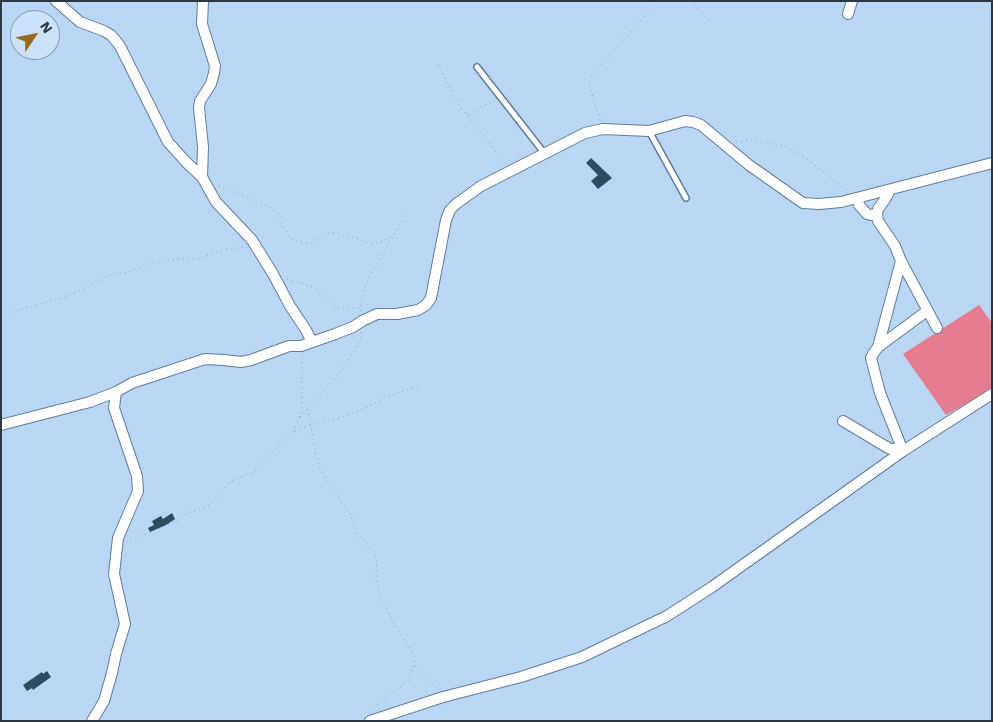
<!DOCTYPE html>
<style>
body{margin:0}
#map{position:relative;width:993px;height:722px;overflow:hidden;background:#b9d6f4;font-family:"Work Sans",sans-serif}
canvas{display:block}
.frame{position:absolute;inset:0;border:2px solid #2c3743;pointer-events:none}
.north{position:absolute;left:10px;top:10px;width:50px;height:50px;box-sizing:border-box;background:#cbe2fa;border:1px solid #8b9eb1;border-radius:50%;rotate:56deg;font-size:14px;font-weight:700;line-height:20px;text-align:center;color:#2c3743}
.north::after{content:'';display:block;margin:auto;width:18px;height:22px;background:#9b661e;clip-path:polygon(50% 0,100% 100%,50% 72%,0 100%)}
</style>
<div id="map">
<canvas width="993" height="722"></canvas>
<div class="frame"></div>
<div class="north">N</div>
</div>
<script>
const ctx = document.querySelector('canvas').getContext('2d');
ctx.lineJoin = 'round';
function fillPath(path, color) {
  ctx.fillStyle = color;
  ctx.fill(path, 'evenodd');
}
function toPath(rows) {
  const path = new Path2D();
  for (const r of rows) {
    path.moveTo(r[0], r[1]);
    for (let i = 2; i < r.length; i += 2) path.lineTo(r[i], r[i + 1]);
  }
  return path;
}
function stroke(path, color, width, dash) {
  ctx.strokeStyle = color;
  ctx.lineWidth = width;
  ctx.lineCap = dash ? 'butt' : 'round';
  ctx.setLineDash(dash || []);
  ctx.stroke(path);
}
fillPath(toPath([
 [979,305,992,323,992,389,946,415,903,354]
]), '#e77c8f');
fillPath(toPath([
 [591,158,612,178,598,189,591,181,598,175,586,163],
 [172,513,175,519,166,525,150,532,148,528,154,525,152,521,161,516,163,519],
 [47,671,51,677,33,690,32,688,27,691,23,685,42,672,43,674]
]), '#294e60');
const lane = toPath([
 [477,67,545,154],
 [649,131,686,198]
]);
const street = toPath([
 [56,1,80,22,104,31,111,35,120,46,168,142,186,162,202,177,216,202,252,240,273,274,290,306,306,330,312,342],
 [848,14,852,1],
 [202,177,203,147,199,108,200,101,211,84,214,73,215,66,202,24,203,1],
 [890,190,886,198,878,209,877,214,878,221,895,246,901,261,937,328],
 [858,198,859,205,867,214,871,215,877,214],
 [878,347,901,261],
 [843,421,890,449,895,449,901,447],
 [1,425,90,402,116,392,132,383,205,359,224,360,241,362,251,360,289,346,301,346,335,334,353,327,362,321,377,314,397,314,418,310,426,305,431,298,446,220,450,210,456,204,481,186,585,133,603,129,649,131,685,121,693,122,701,125,749,165,803,203,819,204,841,202,992,163],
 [903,451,880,393,871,358,873,354,878,347,927,311],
 [92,721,104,701,112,673,116,654,125,624,114,574,118,538,138,491,137,476,114,408,116,392],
 [370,721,443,697,521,677,582,657,667,616,712,587,903,451,992,394]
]);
stroke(lane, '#637d98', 8);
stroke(street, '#637d98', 12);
stroke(toPath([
 [691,1,710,22],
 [438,64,452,93,461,108,491,145,503,163],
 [468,115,484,105,495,101],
 [600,120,589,84,591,77,658,1],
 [736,142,752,140,784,146,807,159,847,190],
 [219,186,271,208,278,213,283,226,291,239,299,242,308,244,328,233,336,233,345,237,353,237,373,244,382,242,394,234],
 [287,279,313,287,336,308,346,309,361,308],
 [361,311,362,298,368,279,395,233,406,213],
 [12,312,65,297,114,274,127,272,139,268,148,264,174,259,197,259,223,250,246,247],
 [308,409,316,456,320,469,327,480,350,514,357,533,373,551,377,561,376,576,379,595,396,627,411,650,415,659,409,680,377,705,374,710],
 [300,417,341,372,351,356,361,338,361,332],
 [295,431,317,423,342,417,370,406,386,397,418,386],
 [126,541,152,532,178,520,187,513,206,507,212,503,231,481,255,471,267,457,293,432,302,411,302,360,303,355],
 [415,666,436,688]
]), '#879db5', 1, [1, 4]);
stroke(lane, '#fff', 5);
stroke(street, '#fff', 10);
</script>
